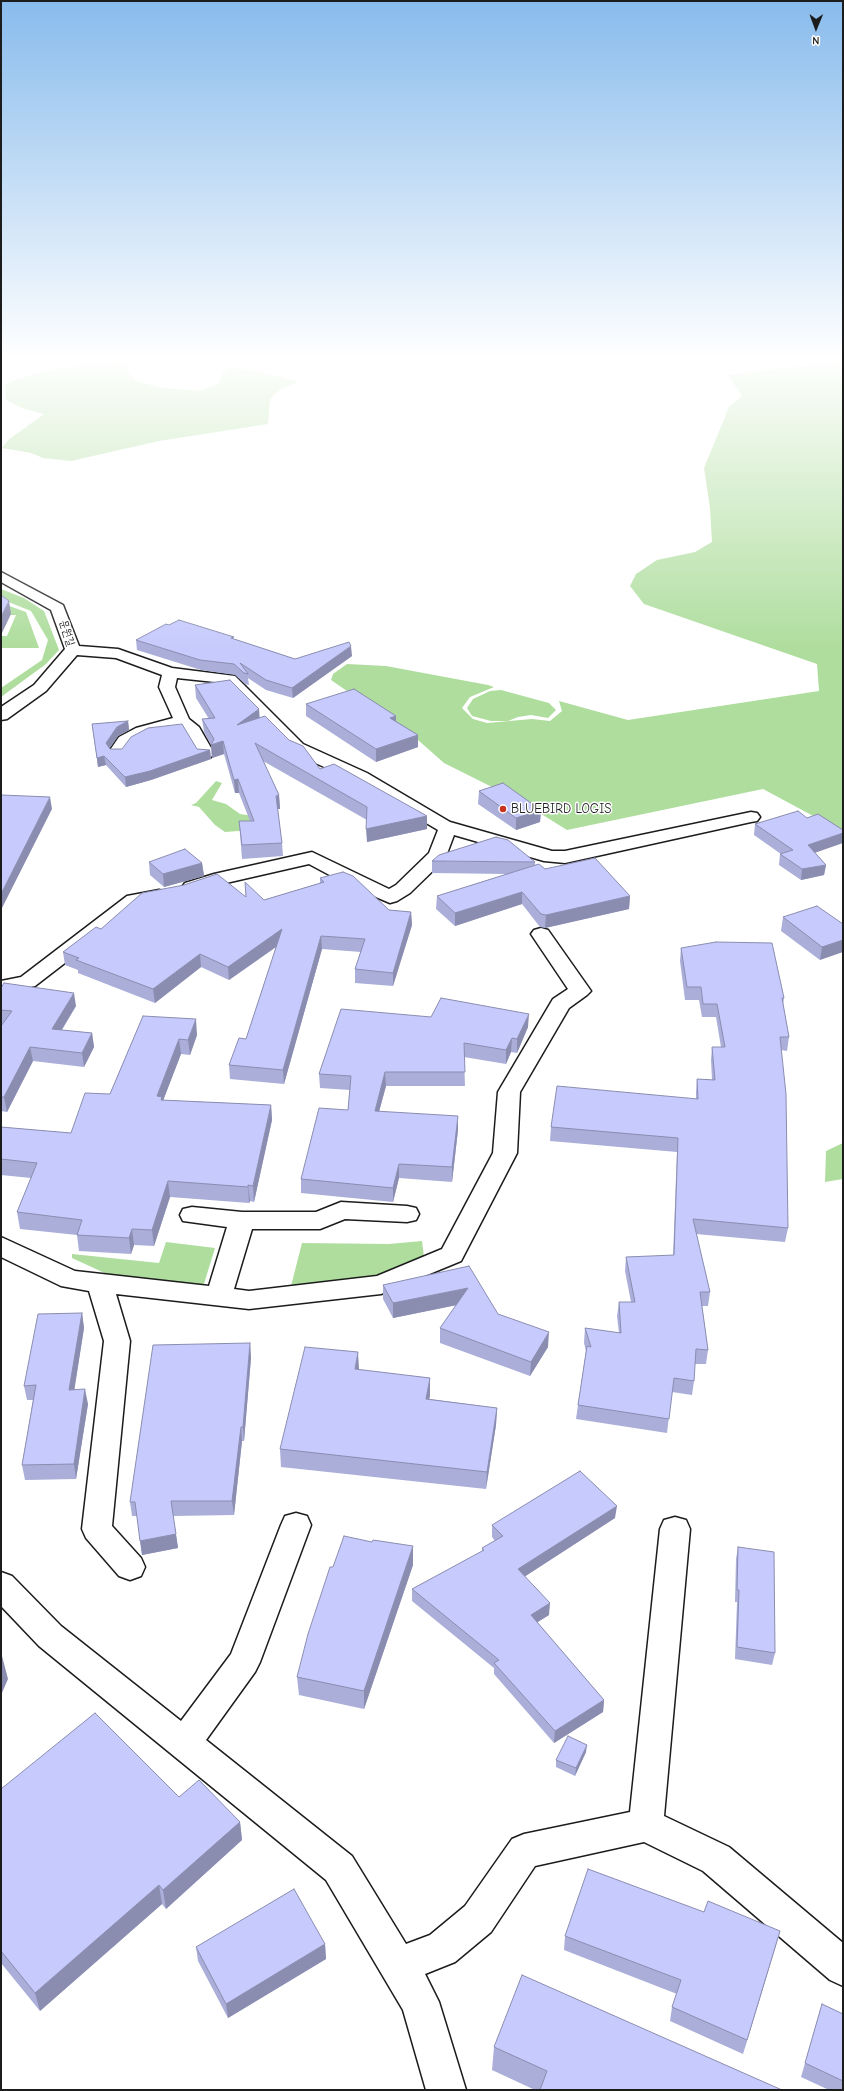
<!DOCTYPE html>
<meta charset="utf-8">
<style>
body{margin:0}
#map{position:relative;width:844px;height:2091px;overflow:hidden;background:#fff;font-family:"Comic Neue",sans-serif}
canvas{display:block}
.frame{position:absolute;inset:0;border:2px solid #1c1c1c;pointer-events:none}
.north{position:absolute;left:796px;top:8px;width:40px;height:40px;-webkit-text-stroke:3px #fff;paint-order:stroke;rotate:181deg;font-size:11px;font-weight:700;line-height:16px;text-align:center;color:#1c1c1c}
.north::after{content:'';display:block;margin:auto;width:14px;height:18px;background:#1c1c1c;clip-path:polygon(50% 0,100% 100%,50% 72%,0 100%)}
</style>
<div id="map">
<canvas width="844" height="2091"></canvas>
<div class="frame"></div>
<div class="north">N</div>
</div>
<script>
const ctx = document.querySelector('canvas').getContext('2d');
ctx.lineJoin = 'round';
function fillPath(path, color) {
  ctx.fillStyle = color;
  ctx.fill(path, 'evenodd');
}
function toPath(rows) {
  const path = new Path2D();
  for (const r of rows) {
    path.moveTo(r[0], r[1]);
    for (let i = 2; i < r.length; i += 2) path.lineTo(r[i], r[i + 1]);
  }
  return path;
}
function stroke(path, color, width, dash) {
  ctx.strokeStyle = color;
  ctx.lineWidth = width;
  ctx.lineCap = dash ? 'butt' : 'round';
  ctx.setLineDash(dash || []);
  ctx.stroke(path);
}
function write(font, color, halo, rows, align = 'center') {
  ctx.font = font + ' "Comic Neue","Poor Story",sans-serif';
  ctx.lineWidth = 3;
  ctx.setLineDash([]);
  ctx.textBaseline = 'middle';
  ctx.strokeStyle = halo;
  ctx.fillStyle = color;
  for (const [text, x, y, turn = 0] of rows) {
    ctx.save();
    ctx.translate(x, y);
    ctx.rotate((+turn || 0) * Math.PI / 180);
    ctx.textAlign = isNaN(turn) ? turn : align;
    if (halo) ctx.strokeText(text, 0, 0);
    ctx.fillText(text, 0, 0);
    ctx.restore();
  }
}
fillPath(toPath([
 [283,360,382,360,324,365],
 [126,361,127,371,136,381,162,388,200,391,219,383,223,372,232,367,283,377,298,382,278,391,270,399,268,424,159,441,71,461,43,458,31,453,2,448,8,440,44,414,22,408,6,400,5,385,17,379,45,371,95,363],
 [843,361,843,832,763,789,567,830,522,802,444,763,418,740,331,680,333,674,347,664,386,666,488,685,494,687,470,697,462,708,473,719,487,723,532,719,550,721,562,711,559,701,628,720,819,691,817,664,644,604,630,586,636,574,657,560,695,552,712,542,710,508,704,468,729,407,742,396,728,375],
 [1,589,24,598,44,611,59,650,46,664,1,697,1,688,42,660,48,640,31,611,1,599],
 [1,603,26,612,39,648,1,648,1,636,7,636,16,615,1,615],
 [501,690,549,703,556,710,548,718,531,715,518,717,508,721,491,721,472,716,467,708,473,699,490,691],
 [216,781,222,783,212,800,226,804,240,814,253,816,251,830,225,832,215,825,199,807,191,805,196,803],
 [843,1143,843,1179,825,1182,826,1151],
 [422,1241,424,1257,374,1281,291,1286,302,1243,389,1244],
 [166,1242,215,1248,203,1287,109,1275,72,1258,72,1254,159,1263]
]), '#aedd9d');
const minor = toPath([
 [1,572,63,605,79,646,118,649,172,668,235,676,303,744,367,773,450,822,552,851,565,851,751,812,757,813,760,817,757,821,751,822,565,863,544,861,454,835,445,859,410,893,397,901,390,903,350,886,309,864,226,883,192,893,185,891,182,887,185,883,214,874,312,852,389,889,396,885,429,853,438,830,355,781,291,752,224,683,177,678,175,687,189,719,199,727,214,753,211,757,205,758,199,757,186,734,179,727,148,736,131,745,123,757,117,758,111,757,108,753,119,737,136,728,173,718,159,687,162,675,116,658,77,655,46,691,7,719,1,720,1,707,34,685,65,649,51,610,1,582,1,572],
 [159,890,166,892,169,896,166,900,140,905,35,986,1,993,1,981,21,977,127,896,159,890],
 [541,928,548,930,591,991,587,995,569,1008,520,1092,517,1153,461,1261,381,1294,249,1309,116,1294,130,1341,112,1526,141,1558,145,1567,141,1576,130,1580,119,1576,86,1538,82,1529,104,1341,89,1291,61,1286,1,1257,1,1237,75,1271,209,1286,227,1227,183,1221,180,1215,183,1209,192,1207,242,1212,316,1212,341,1202,407,1206,416,1208,419,1214,416,1220,407,1222,345,1219,320,1229,252,1229,234,1289,249,1291,377,1276,442,1249,493,1153,498,1092,550,1004,553,999,568,989,531,934,534,930,541,928],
 [296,1513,307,1516,311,1525,260,1662,255,1672,206,1740,352,1856,406,1944,430,1935,465,1906,512,1839,524,1834,630,1812,660,1529,664,1520,675,1517,686,1520,690,1529,664,1816,729,1847,843,1943,843,1986,830,1980,703,1871,644,1842,535,1866,491,1932,455,1962,425,1974,439,2002,466,2090,426,2090,403,2010,326,1880,39,1646,1,1606,1,1572,12,1576,61,1626,181,1721,231,1654,281,1525,285,1516,296,1513]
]);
stroke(minor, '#1c1c1c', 3);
fillPath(minor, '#fff');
fillPath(toPath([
 [234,639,295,659,352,656,293,698,266,690,248,678,249,685,245,684,235,675,201,670,137,650,136,640],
 [195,685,259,718,289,740,320,769,427,829,367,842,367,820,263,761,279,795,280,809,277,809,282,843,283,856,242,859,239,821,250,821,239,793,235,793,224,754,212,758,211,745,204,732,202,719,209,719,196,698],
 [306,704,396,716,396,721,418,735,418,747,376,762,306,716],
 [128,721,129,730,118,736,109,749,197,749,210,750,211,759,151,780,126,787,106,765,98,767,92,724],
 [479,791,541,810,540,822,516,830,478,804],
 [755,824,815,853,826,865,824,875,801,880,779,865,780,854,781,854,754,835],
 [432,861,535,862,535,865,545,869,630,896,629,909,545,928,540,927,522,904,455,926,436,909,437,896,507,874,432,873],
 [149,862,202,863,204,876,164,887,150,875],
 [320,878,389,910,411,912,412,925,393,986,355,983,355,969,361,952,322,949,284,1084,230,1079,229,1065,246,1039,276,947,229,980,201,967,155,1003,78,973,78,970,65,965,63,952,101,929,246,897,264,900,320,883],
 [783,917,843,924,820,960,781,931],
 [681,948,784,998,783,1005,789,1037,787,1051,781,1050,788,1228,785,1242,696,1234,710,1292,708,1306,702,1306,708,1350,706,1364,695,1364,694,1381,692,1395,672,1392,667,1433,576,1419,578,1405,586,1351,584,1343,585,1328,619,1333,617,1316,619,1302,631,1302,625,1271,626,1257,673,1256,677,1152,550,1141,551,1127,696,1099,696,1092,697,1079,712,1080,711,1060,712,1047,721,1047,716,1017,702,1017,699,1000,685,1000,680,961],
 [1,988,76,1006,62,1030,92,1033,94,1047,84,1067,33,1061,7,1112,1,1111,1,1026,3,1024,1,1023],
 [143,1016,197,1035,190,1055,181,1054,163,1100,271,1105,272,1120,254,1202,250,1201,249,1203,170,1197,154,1246,134,1245,131,1254,79,1251,77,1235,20,1229,17,1212,31,1178,1,1175,1,1127,71,1133,110,1094],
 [528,1027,517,1053,511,1052,506,1064,464,1057,465,1086,386,1086,379,1112,458,1130,452,1182,399,1178,393,1202,301,1193,301,1179,348,1110,350,1090,320,1088,319,1074],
 [383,1285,498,1314,548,1347,530,1376,440,1343,440,1328,456,1305,393,1318,383,1299],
 [82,1313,84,1328,74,1390,88,1404,76,1479,25,1480,22,1465,33,1400,27,1400,24,1386],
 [250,1343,251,1358,244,1441,242,1441,234,1515,173,1516,178,1548,142,1555,137,1516,132,1516,130,1502],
 [359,1370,430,1378,430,1395,429,1399,497,1408,496,1425,486,1489,281,1467,280,1449],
 [615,1518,525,1576,549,1615,537,1622,604,1700,603,1712,554,1743,494,1674,494,1668,412,1601,412,1589,482,1552,482,1548,495,1541,492,1537,492,1525],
 [738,1547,775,1653,772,1665,735,1659,737,1602,735,1602,736,1559],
 [413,1565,364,1709,299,1695,297,1677,333,1567],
 [586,1752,575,1776,556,1767,556,1760],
 [1,1789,179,1797,240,1822,242,1840,166,1909,162,1904,40,2011,1,1963],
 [704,1912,780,1931,776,1945,743,2054,670,2021,672,2007,677,1994,564,1950,565,1936],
 [325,1944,326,1959,228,2018,198,1961,196,1947],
 [822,2004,843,2014,843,2090,829,2090,801,2077],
 [494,2047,782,2090,535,2090,492,2070]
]), '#aaaed9');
fillPath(toPath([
 [9,601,11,614,1,635,1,617],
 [351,646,352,656,293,698,292,688],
 [259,709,260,722,237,725],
 [396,716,396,728,390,718],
 [128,721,129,730,118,736,107,752,106,743,117,727],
 [418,735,418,747,376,762,376,749],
 [223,741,224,754,212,758,211,745],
 [210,750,211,759,151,780,126,787,125,777],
 [104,756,106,765,98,767,97,758],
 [238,779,239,793,235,793,234,780],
 [279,795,280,809,276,809,276,796],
 [50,797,52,809,1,910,1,894],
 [541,810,540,822,516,830,516,818],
 [427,816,427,829,367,842,366,829],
 [843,833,843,843,806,856,808,845],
 [202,863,204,876,164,887,163,874],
 [826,865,824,875,801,880,802,869],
 [522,892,522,904,455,926,455,913],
 [630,896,629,909,545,928,546,915],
 [411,912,412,925,393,986,393,973],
 [282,929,283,942,229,980,228,967],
 [321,936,322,949,284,1084,283,1070],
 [843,940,843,952,820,960,822,947],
 [200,954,201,967,155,1003,153,989],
 [74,993,76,1006,54,1042,52,1029],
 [529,1014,528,1027,517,1053,517,1039],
 [196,1019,197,1035,190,1055,188,1040],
 [92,1033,94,1047,84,1067,82,1053],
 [512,1038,511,1052,506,1064,506,1050],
 [179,1039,181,1054,163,1101,157,1096],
 [30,1047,33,1061,7,1112,4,1097],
 [385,1072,386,1086,375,1126,375,1111],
 [271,1105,272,1120,254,1202,253,1186],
 [458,1116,458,1130,452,1182,452,1167],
 [399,1164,399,1178,393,1202,393,1188],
 [168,1181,170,1197,154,1246,152,1230],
 [248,1185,250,1201,249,1203,248,1187],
 [132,1229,134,1245,131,1254,129,1238],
 [468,1288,467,1303,393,1318,393,1303],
 [82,1313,84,1328,72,1405,69,1390],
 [549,1332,548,1347,530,1376,531,1362],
 [250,1343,251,1358,244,1441,243,1427],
 [358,1352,359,1369,355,1386,355,1369],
 [430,1378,430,1395,426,1416,426,1399],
 [85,1389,88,1404,76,1479,74,1464],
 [497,1408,496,1425,486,1489,487,1472],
 [241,1427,242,1441,234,1515,232,1501],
 [617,1506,615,1518,518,1581,518,1569],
 [176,1534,178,1548,142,1555,140,1541],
 [413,1546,413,1565,364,1709,364,1691],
 [550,1603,549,1615,530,1627,531,1615],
 [1,1652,8,1679,1,1695],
 [604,1700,603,1712,554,1743,555,1731],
 [587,1745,586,1752,575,1776,576,1768],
 [240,1822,242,1840,166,1909,163,1890],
 [159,1885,162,1904,40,2011,35,1993],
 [780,1931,776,1945,743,2054,747,2040],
 [325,1944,326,1959,228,2018,226,2004]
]), '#8b8db0');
const building = toPath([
 [1,595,9,601,1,617,1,595],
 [179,620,234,637,231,638,295,659,349,642,351,646,292,688,266,680,240,663,248,674,244,673,234,664,200,660,136,640,166,624,169,625,179,620],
 [230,680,259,709,237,725,265,716,289,740,303,746,320,769,334,764,427,816,366,829,367,807,255,743,279,795,276,796,282,843,242,845,239,821,254,821,238,779,234,780,223,741,211,745,214,739,202,719,215,718,195,685,230,680],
 [354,689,396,716,390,718,418,735,376,749,306,704,354,689],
 [128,721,117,727,106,743,110,749,122,749,131,737,148,728,182,724,197,749,210,750,150,771,125,777,104,756,97,758,92,724,128,721],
 [503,783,541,810,516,818,479,791,503,783],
 [1,795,50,797,1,894,1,795],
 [798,811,807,818,818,814,843,830,843,833,808,845,826,865,802,869,780,854,793,850,755,824,798,811],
 [496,837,508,840,535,862,432,861,439,855,496,837],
 [185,849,202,863,163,874,149,862,185,849],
 [595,858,630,896,546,915,541,914,522,892,455,913,437,896,539,864,545,869,595,858],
 [343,872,353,876,389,910,411,912,393,973,355,969,365,939,321,936,283,1070,229,1065,239,1038,246,1039,282,929,228,967,200,954,153,989,76,960,79,958,63,952,96,927,101,929,142,893,184,885,217,874,246,897,245,882,264,900,324,882,320,878,343,872],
 [817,906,843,924,843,940,822,947,783,917,817,906],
 [716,942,772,943,784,998,782,998,789,1037,780,1037,786,1094,788,1228,693,1219,710,1292,700,1292,708,1350,696,1349,694,1381,674,1378,669,1419,578,1405,587,1346,591,1347,585,1328,621,1333,619,1302,635,1302,626,1257,674,1255,678,1138,551,1127,557,1086,698,1099,697,1079,715,1080,712,1047,725,1047,717,1004,703,1004,701,987,687,987,681,948,716,942],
 [4,983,74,993,52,1029,92,1033,82,1053,30,1047,4,1097,1,1097,1,1026,12,1011,1,1010,1,988,4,983],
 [441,998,529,1014,517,1039,512,1038,506,1050,464,1043,465,1072,385,1072,375,1111,458,1116,452,1167,399,1164,393,1188,301,1179,319,1108,348,1110,351,1076,319,1074,341,1009,431,1017,441,998],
 [143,1016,196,1019,188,1040,179,1039,157,1096,162,1097,161,1100,271,1105,253,1186,248,1185,248,1187,168,1181,152,1230,132,1229,129,1238,77,1235,82,1220,17,1212,37,1163,1,1159,1,1127,71,1133,85,1093,110,1094,143,1016],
 [469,1266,498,1314,549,1332,531,1362,440,1328,468,1288,393,1303,383,1285,469,1266],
 [82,1313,69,1390,85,1389,74,1464,22,1465,36,1385,24,1386,38,1314,82,1313],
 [250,1343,243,1427,241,1427,232,1501,171,1501,176,1534,140,1541,135,1502,130,1502,153,1345,250,1343],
 [305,1347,358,1352,355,1369,430,1378,426,1399,497,1408,487,1472,280,1449,305,1347],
 [580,1471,617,1506,518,1569,550,1603,531,1615,604,1700,555,1731,494,1663,499,1660,412,1589,484,1550,482,1548,503,1536,492,1525,580,1471],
 [344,1536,372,1542,373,1540,413,1546,364,1691,297,1677,308,1634,330,1567,333,1567,344,1536],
 [738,1547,774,1552,775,1653,737,1647,739,1590,737,1590,738,1547],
 [95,1713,179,1797,199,1780,240,1822,163,1890,159,1885,35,1993,1,1951,1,1789,95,1713],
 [568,1736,587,1745,576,1768,556,1760,568,1736],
 [588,1869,704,1912,708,1901,780,1931,747,2040,672,2007,681,1980,565,1936,588,1869],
 [294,1889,325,1944,226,2004,196,1947,294,1889],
 [522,1975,782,2090,540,2090,547,2071,494,2047,522,1975],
 [822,2004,843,2014,843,2081,805,2063,822,2004]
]);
fillPath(building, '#c6cafc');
stroke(building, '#8b8db0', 1);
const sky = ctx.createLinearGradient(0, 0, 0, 652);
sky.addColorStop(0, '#88bbec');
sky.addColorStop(0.55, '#fff');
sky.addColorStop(1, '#ffffff00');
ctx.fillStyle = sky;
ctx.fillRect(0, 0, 844, 652);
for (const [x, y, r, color] of [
 [503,809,4,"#c8321e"]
]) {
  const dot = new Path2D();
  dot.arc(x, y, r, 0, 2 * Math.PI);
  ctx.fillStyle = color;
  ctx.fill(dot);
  stroke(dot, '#fff', 1.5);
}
write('11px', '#1c1c1c', '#fff', [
 ["문원길",67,633,72]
]);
write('13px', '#1c1c1c', '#fff', [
 ["BLUEBIRD LOGIS",511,809]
], 'left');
</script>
